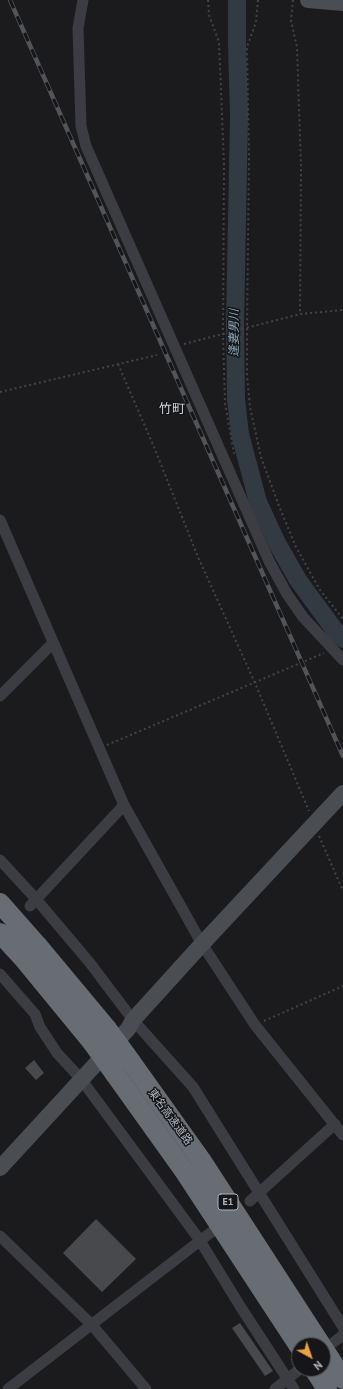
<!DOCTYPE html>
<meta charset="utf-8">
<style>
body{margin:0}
#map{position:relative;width:343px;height:1389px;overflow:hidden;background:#1b1b1d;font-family:"PT Sans",sans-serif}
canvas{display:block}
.north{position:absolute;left:291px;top:1337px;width:40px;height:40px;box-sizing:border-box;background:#161618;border:1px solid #53555a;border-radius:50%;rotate:140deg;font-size:11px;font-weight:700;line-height:16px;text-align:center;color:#aeb4bc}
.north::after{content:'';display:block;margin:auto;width:14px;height:18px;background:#e9a346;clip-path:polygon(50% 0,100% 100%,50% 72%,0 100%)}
</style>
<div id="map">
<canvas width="343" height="1389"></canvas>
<div class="north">N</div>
</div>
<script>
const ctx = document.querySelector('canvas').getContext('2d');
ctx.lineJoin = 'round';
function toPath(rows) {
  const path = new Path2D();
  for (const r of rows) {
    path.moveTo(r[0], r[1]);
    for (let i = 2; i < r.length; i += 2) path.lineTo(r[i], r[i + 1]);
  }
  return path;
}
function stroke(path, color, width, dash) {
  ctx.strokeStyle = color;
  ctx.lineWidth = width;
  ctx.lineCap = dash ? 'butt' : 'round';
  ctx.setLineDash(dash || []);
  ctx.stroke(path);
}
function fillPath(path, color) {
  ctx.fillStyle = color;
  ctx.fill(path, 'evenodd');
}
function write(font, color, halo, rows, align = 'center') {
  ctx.font = font + ' "PT Sans","Noto Sans JP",sans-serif';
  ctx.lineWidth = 3;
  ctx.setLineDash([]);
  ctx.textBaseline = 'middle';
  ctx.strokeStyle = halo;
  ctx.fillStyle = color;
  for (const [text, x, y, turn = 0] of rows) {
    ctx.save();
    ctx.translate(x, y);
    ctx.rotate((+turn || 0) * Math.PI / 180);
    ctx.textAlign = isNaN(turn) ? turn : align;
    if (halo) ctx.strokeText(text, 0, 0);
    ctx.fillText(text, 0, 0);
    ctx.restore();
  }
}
stroke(toPath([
 [237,0,237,45,239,116,235,325,236,399,240,434,258,502,277,543,298,580,336,632,343,639]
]), '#313b41', 18);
fillPath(toPath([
 [34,1060,44,1073,36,1080,25,1068],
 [96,1219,136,1259,102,1292,63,1253],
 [240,1323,273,1371,265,1376,232,1328]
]), '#48494d');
stroke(toPath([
 [208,0,209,15,219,42,224,164,223,334,225,403,234,454],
 [258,0,256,22,247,47,249,159,247,328,247,376,250,407,261,457,279,506,296,547,320,590,343,619],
 [293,0,291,21,297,47,301,168,300,314],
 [184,344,300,314,343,310],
 [118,364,154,447,198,557,255,683,309,811],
 [0,392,157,355],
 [107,745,324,653],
 [319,836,343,891],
 [264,1021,343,986]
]), '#424449', 2, [2, 3]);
stroke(toPath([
 [83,0,78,28,81,126,86,146,269,561,287,594,303,617,343,660],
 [0,520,124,805,202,944,255,1025,343,1135],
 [0,696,53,643],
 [0,860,36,899,90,963,133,1020,193,1087,343,1327],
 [30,906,124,805],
 [0,974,35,1014,40,1027,57,1053,81,1079,199,1239,240,1306,294,1389],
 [250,1201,335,1124],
 [0,1236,92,1325,146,1389],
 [334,1342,343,1335],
 [8,1389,214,1230],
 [275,1389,300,1369]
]), '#3c3d42', 11);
stroke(toPath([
 [308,0,343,3],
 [0,1168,128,1029,133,1020,202,944,343,793]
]), '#4a4d52', 16);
stroke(toPath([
 [0,903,37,945,107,1029],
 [0,933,23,958,92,1042],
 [131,1062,201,1160,321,1345],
 [115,1074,185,1172,299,1346],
 [323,1348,343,1379],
 [314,1369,327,1389]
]), '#686c73', 20);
const rail = toPath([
 [10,0,343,756]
]);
stroke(rail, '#515459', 4.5);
stroke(rail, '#161618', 3, [9]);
stroke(toPath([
 [107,1029,131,1062],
 [92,1042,115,1074]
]), '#686c73', 20);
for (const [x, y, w] of [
 [228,1202,20]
]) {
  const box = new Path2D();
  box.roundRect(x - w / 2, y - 8, w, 16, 3);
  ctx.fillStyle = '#161618';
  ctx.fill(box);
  stroke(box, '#aeb4bc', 1);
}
write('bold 10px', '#aeb4bc', null, [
 ["E1",228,1202]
]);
write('11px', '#aeb4bc', '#161618', [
 ["東名高速道路",170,1117,54]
]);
write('italic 12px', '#88a4b4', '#161618', [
 ["逢妻男川",235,333,-90]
]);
write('13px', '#cfd2d8', '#161618', [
 ["竹町",172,409]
]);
</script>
